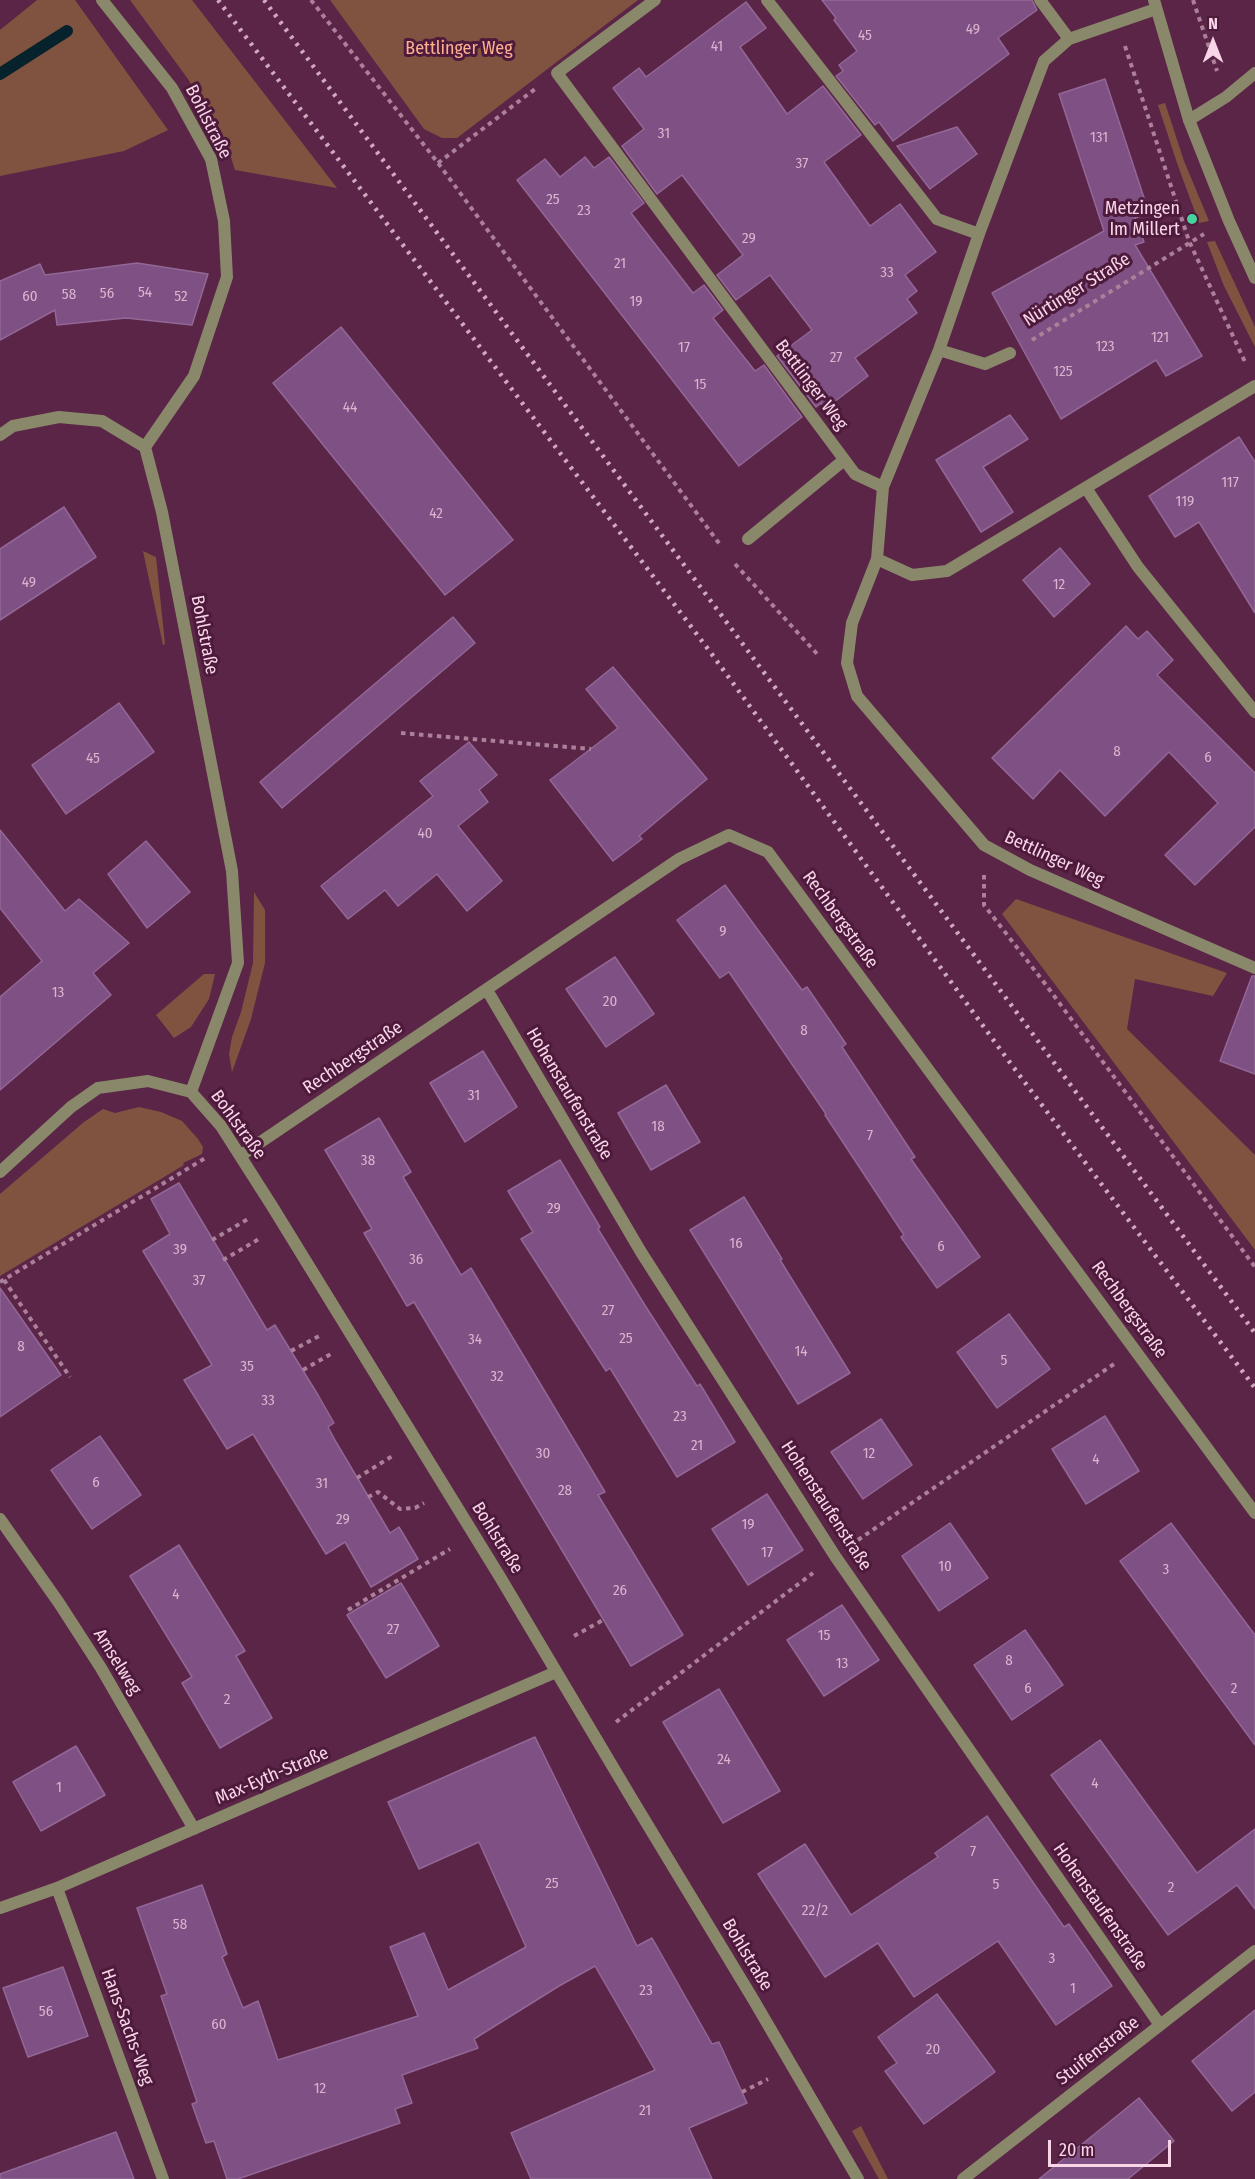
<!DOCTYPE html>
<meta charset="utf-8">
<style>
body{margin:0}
#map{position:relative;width:1255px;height:2179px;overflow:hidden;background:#5a2546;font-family:"Fira Sans Condensed",sans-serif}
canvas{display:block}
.north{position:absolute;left:1183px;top:12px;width:60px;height:60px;-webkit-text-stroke:4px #4e1a3c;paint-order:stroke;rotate:0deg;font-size:16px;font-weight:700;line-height:24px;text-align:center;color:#f8d6e8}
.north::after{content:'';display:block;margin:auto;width:21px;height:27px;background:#f8d6e8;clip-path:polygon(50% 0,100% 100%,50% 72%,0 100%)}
.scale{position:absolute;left:1048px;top:2140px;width:123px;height:27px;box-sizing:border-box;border:3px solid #f8d6e8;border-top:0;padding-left:8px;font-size:18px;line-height:21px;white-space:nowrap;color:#f8d6e8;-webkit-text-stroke:4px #4e1a3c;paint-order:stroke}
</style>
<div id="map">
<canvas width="1255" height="2179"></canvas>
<div class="north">N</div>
<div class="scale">20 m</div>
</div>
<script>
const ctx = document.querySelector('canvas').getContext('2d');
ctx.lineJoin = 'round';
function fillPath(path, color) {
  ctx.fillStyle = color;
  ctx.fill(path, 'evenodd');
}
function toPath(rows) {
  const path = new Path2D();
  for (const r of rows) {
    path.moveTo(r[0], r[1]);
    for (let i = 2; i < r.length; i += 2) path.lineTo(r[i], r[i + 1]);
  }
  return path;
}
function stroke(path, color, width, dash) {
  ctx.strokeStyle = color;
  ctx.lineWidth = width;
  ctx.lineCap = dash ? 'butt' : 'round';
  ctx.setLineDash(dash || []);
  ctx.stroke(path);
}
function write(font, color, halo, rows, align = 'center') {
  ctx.font = font + ' "Fira Sans Condensed",sans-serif';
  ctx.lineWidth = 6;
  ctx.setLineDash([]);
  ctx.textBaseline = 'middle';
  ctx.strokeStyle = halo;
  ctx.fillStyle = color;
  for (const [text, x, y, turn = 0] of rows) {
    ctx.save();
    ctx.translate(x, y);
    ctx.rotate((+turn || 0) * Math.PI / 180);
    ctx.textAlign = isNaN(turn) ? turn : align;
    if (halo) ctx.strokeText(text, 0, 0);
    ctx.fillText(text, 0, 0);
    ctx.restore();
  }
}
fillPath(toPath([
 [37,0,75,0,168,130,124,151,0,176,0,30],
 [130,0,192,0,337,188,235,170,230,154,188,79],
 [330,0,638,0,457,138,442,138,424,129],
 [1165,103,1184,161,1209,221,1199,223,1177,163,1158,105],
 [1215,241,1255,327,1255,347,1224,286,1207,242],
 [143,551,156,557,165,644,163,645],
 [254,892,265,910,265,963,251,1019,232,1072,229,1054,232,1037,241,1012,253,963],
 [1016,899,1227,973,1213,996,1135,979,1127,1029,1255,1155,1255,1250,1002,914],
 [204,974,215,974,209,999,191,1027,174,1038,156,1015],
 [139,1107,161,1112,182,1121,198,1139,203,1147,202,1154,183,1163,184,1165,0,1276,0,1194,84,1122,103,1109,115,1113],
 [861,2126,888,2179,879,2179,852,2131]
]), '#805340');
stroke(toPath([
 [0,74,67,31]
]), '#06222c', 12);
const building = toPath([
 [822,0,1032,0,1037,10,998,38,1009,54,893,141,879,122,875,125,836,76,843,71,839,65,857,51,834,20,836,18,822,0],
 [746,2,766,28,740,47,787,114,823,86,861,135,824,162,870,226,900,204,936,252,905,275,917,291,907,299,917,313,855,358,868,376,825,409,821,403,816,407,777,356,812,330,770,275,736,300,717,275,743,255,682,175,657,194,622,146,644,129,613,88,639,68,646,77,746,2],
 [1105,79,1149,213,1135,218,1144,242,1135,245,1202,356,1166,376,1156,360,1061,419,992,293,1104,231,1059,94,1105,79],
 [957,127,977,154,930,189,897,146,957,127],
 [585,157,594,168,609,157,644,203,631,213,693,293,704,285,723,310,713,318,755,371,764,365,802,417,739,466,517,180,545,159,560,177,585,157],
 [137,263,208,274,192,325,126,318,57,325,55,310,0,340,0,281,40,264,45,275,137,263],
 [341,327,513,540,445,595,273,383,341,327],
 [1010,415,1028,439,983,467,1013,512,981,532,936,460,1010,415],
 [1239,437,1255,462,1255,613,1199,522,1175,537,1149,496,1239,437],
 [64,507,96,557,0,620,0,549,64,507],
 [1060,548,1090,584,1054,617,1023,580,1060,548],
 [453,617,475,643,282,808,260,782,453,617],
 [1126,626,1138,639,1147,631,1173,660,1157,675,1255,773,1255,827,1195,885,1165,855,1218,803,1169,752,1105,816,1060,770,1033,799,992,758,1126,626],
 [613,667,707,779,639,836,642,839,613,861,550,780,618,728,586,689,613,667],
 [119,703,154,752,66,814,32,765,119,703],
 [469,742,497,775,479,790,488,802,458,826,502,881,467,911,437,874,398,906,385,890,348,919,321,886,433,796,420,781,469,742],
 [0,830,65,911,79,899,129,943,93,973,111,995,0,1090,0,997,42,961,0,908,0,830],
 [146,841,190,892,147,928,108,874,146,841],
 [725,885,802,990,807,987,846,1044,842,1047,915,1157,911,1159,980,1257,937,1288,901,1237,904,1235,825,1115,826,1114,729,972,720,978,677,920,725,885],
 [615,957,654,1014,606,1047,566,989,615,957],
 [1252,976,1255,976,1255,1074,1220,1061,1252,976],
 [483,1051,517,1107,465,1142,430,1083,483,1051],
 [666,1085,700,1142,651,1170,618,1113,666,1085],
 [379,1118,411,1172,403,1177,461,1275,471,1268,605,1492,598,1495,683,1635,631,1666,414,1302,407,1306,364,1233,372,1229,325,1150,379,1118],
 [560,1160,600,1227,598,1229,646,1307,697,1386,700,1384,735,1442,677,1477,610,1368,606,1371,521,1239,533,1232,508,1191,560,1160],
 [179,1183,267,1330,275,1325,318,1395,334,1423,328,1427,336,1442,390,1533,399,1527,418,1559,371,1587,345,1542,326,1554,253,1434,227,1449,184,1380,212,1365,143,1251,170,1234,151,1199,179,1183],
 [744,1197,782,1259,780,1260,850,1373,798,1404,690,1230,744,1197],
 [0,1288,61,1375,0,1417,0,1288],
 [1009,1314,1050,1369,997,1408,957,1352,1009,1314],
 [1105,1416,1139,1471,1086,1504,1052,1449,1105,1416],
 [881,1419,912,1465,863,1499,831,1452,881,1419],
 [100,1436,141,1495,92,1529,51,1470,100,1436],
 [767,1494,803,1550,748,1585,712,1529,767,1494],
 [950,1523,988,1578,939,1611,902,1556,950,1523],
 [1171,1523,1255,1635,1255,1745,1120,1561,1171,1523],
 [179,1545,245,1651,236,1656,272,1718,220,1748,182,1683,192,1677,130,1576,179,1545],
 [401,1583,439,1646,386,1678,347,1615,401,1583],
 [842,1605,879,1660,824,1696,787,1640,842,1605],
 [1025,1630,1063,1685,1012,1720,974,1665,1025,1630],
 [719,1689,780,1791,723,1823,663,1722,719,1689],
 [535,1737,637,1946,652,1938,712,2044,719,2042,747,2103,689,2128,712,2179,531,2179,511,2133,655,2070,595,1966,559,1986,474,2039,478,2048,402,2075,412,2103,395,2109,400,2123,238,2179,227,2179,214,2141,206,2143,192,2104,197,2102,161,1996,167,1994,137,1908,202,1885,227,1954,222,1957,243,2008,258,2001,278,2060,418,2016,390,1947,424,1933,448,1990,526,1947,479,1842,419,1869,388,1802,535,1737],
 [1100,1740,1197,1873,1255,1829,1255,1909,1237,1885,1168,1935,1051,1775,1100,1740],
 [76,1746,105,1795,41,1831,13,1782,76,1746],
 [987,1816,1064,1927,1069,1924,1112,1986,1056,2025,998,1941,914,1997,878,1943,825,1977,758,1874,805,1844,851,1915,938,1857,935,1853,987,1816],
 [63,1967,88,2036,28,2057,3,1988,63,1967],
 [937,1994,995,2072,924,2124,885,2071,897,2063,878,2037,937,1994],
 [1255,2010,1255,2092,1232,2111,1192,2061,1255,2010],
 [1139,2098,1174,2141,1128,2179,1039,2179,1139,2098],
 [116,2132,134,2179,0,2179,0,2174,116,2132]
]);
fillPath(building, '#7f5083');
stroke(building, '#936797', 1.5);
stroke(toPath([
 [311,0,438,163,721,546],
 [1193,0,1217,71],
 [1125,46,1189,241,1245,362],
 [438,163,535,89],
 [1032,340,1204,234],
 [735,564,819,656],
 [401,733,591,749],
 [984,875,984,905,1043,981,1255,1267],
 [212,1240,248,1219],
 [223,1260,259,1239],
 [4,1280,70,1377],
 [0,1282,207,1157],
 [291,1351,321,1335],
 [303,1370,331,1354],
 [357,1478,394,1455],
 [368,1497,378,1492,400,1509,415,1508,424,1503],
 [858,1540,1114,1364],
 [348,1610,450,1549],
 [574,1636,603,1620],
 [616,1722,813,1573],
 [742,2092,768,2079]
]), '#ac809a', 4, [4.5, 4.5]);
stroke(toPath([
 [748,539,844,460]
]), '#8a886a', 12);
stroke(toPath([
 [102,0,172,88,211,159,224,221,227,277,194,376,145,447,162,512,232,871,238,963,191,1092],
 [655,0,557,73,855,474,883,487],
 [767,0,937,219,979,234],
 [1040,0,1069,39],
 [1156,9,1069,39,1044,61,979,234,939,350,883,487,877,559,852,623,847,663,857,696,984,845,1030,870,1255,968],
 [1189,120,1226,97,1255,73],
 [939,350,985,364,1010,353],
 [0,435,13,426,59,417,102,421,145,447],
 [1086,488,1138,567,1255,712],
 [877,559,912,575,947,571,1255,386],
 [487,990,641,1252,835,1556,1160,2025],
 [191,1092,221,1126,272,1206,500,1577,632,1799,753,1999,858,2179],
 [240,1156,679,859,729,835,768,852,1255,1513],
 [0,1172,71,1107,98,1088,148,1081,191,1092],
 [0,1519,59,1603,101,1668,194,1829],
 [57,1888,163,2179],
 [0,1908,57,1888,556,1672],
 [963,2179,1255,1951]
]), '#8a886a', 12);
stroke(toPath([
 [1154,0,1189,120,1229,221,1255,278]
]), '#8a886a', 12);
stroke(toPath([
 [218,0,711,653,1008,1060,1255,1388],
 [264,0,1255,1333]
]), '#d0a9bf', 4.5, [3, 6]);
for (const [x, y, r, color] of [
 [1192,219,6,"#46d49e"]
]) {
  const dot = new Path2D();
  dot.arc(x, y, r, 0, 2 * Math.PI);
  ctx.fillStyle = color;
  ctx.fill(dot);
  stroke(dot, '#4e1a3c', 2);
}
write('15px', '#dab4cf', null, [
 ["49",973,30],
 ["45",865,36],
 ["41",717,47],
 ["31",664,134],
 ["131",1099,138],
 ["37",802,164],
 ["25",553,200],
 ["23",584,211],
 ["29",749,239],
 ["21",620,264],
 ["33",887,273],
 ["54",145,293],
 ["56",107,294],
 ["58",69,295],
 ["60",30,297],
 ["52",181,297],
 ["19",636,302],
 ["121",1160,338],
 ["123",1105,347],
 ["17",684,348],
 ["27",836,358],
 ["125",1063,372],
 ["15",700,385],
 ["44",350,408],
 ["117",1230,483],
 ["119",1185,502],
 ["42",436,514],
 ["49",29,583],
 ["12",1059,585],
 ["8",1117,752],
 ["6",1208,758],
 ["45",93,759],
 ["40",425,834],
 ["9",723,932],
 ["13",58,993],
 ["20",610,1002],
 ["8",804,1031],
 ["31",474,1096],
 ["18",658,1127],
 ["7",870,1136],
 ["38",368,1161],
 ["29",554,1209],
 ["16",736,1244],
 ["6",941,1247],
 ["39",180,1250],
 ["36",416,1260],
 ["37",199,1281],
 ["27",608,1311],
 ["25",626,1339],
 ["34",475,1340],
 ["8",21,1347],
 ["14",801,1352],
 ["5",1004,1361],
 ["35",247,1367],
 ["32",497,1377],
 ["33",268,1401],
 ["23",680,1417],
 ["21",697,1446],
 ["30",543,1454],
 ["12",869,1454],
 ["4",1096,1460],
 ["6",96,1483],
 ["31",322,1484],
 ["28",565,1491],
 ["29",343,1520],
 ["19",748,1525],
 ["17",767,1553],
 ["10",945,1567],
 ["3",1166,1570],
 ["26",620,1591],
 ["4",176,1595],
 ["27",393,1630],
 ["15",824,1636],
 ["8",1009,1661],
 ["13",842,1664],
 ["6",1028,1689],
 ["2",1234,1689],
 ["2",227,1700],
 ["24",724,1760],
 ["4",1095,1784],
 ["1",59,1788],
 ["7",973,1852],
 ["25",552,1884],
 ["5",996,1885],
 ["2",1171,1888],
 ["22/2",815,1911],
 ["58",180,1925],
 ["3",1052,1959],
 ["1",1073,1989],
 ["23",646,1991],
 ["56",46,2012],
 ["60",219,2025],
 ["20",933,2050],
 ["12",320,2089],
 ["21",645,2111]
]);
write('18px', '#feb190', '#4e1a3c', [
 ["Bettlinger Weg",459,49]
]);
write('18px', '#f8d6e8', '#4e1a3c', [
 ["Bohlstraße",208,122,63],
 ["Nürtinger Straße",1077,290,-32],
 ["Bettlinger Weg",811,385,53],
 ["Bohlstraße",204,635,79],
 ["Bettlinger Weg",1054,859,25],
 ["Rechbergstraße",840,920,54],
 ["Rechbergstraße",353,1058,-34],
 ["Hohenstaufenstraße",569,1094,59],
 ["Bohlstraße",238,1125,54],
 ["Rechbergstraße",1129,1310,54],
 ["Hohenstaufenstraße",826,1506,57],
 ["Bohlstraße",497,1538,58],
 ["Amselweg",117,1662,58],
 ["Max-Eyth-Straße",272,1776,-23],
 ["Hohenstaufenstraße",1100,1907,55],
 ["Bohlstraße",747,1955,59],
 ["Hans-Sachs-Weg",127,2027,70],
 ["Stuifenstraße",1098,2051,-38]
]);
write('18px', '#f8d6e8', '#4e1a3c', [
 ["Metzingen",1180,209],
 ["Im Millert",1180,230]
], 'right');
</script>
